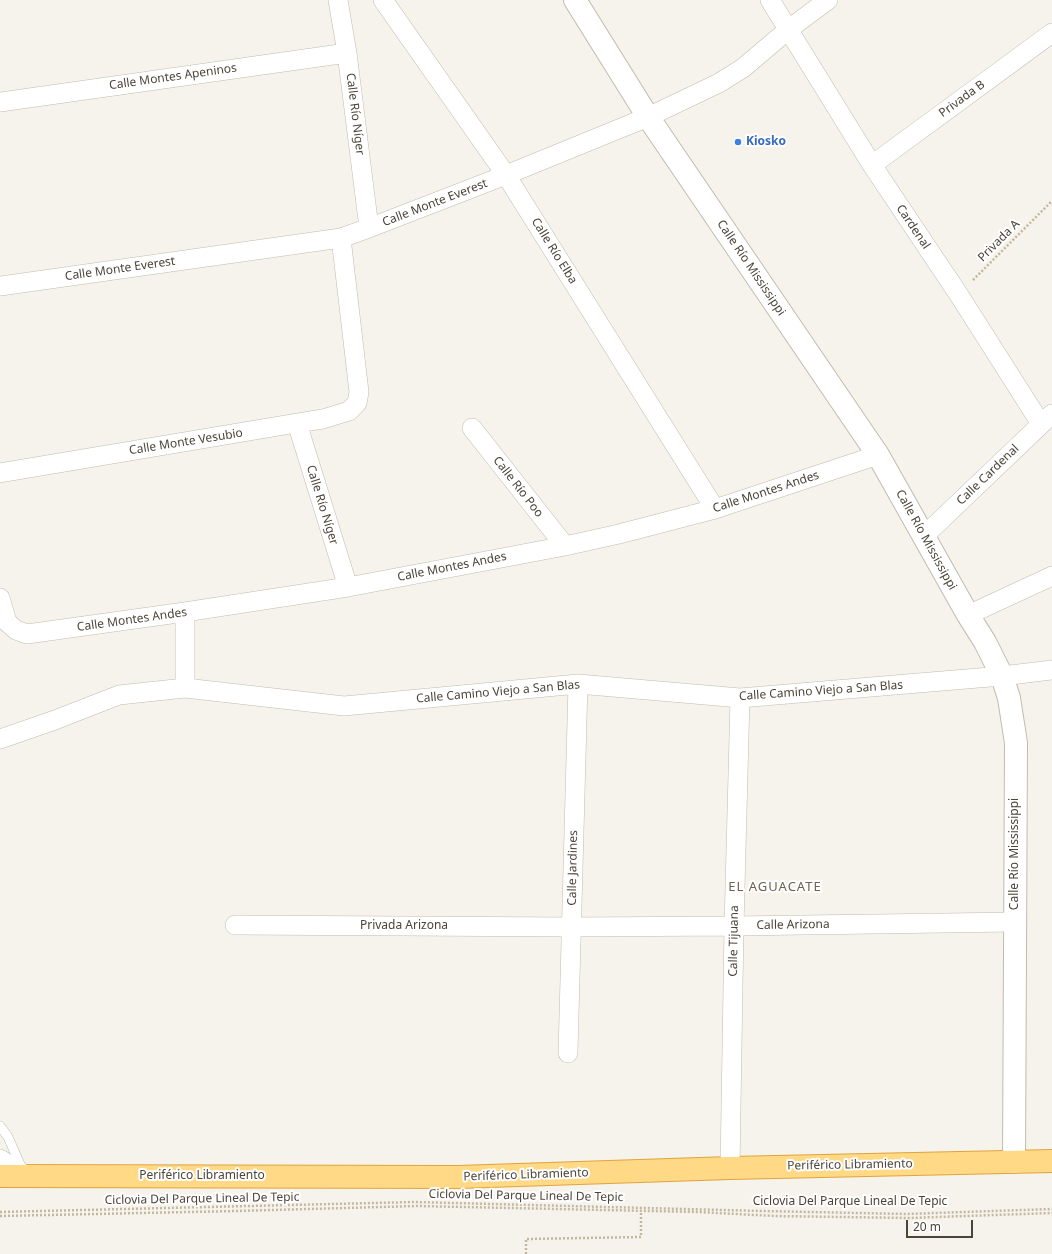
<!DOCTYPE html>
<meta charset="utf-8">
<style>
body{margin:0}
#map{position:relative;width:1052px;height:1254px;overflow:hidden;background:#f6f3ec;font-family:"Noto Sans",sans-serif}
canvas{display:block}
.scale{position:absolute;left:906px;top:1220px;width:67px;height:18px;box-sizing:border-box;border:2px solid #4b4439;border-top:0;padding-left:5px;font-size:12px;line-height:14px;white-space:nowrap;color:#4b4439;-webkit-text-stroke:3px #fff;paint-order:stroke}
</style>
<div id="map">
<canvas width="1052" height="1254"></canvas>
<div class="scale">20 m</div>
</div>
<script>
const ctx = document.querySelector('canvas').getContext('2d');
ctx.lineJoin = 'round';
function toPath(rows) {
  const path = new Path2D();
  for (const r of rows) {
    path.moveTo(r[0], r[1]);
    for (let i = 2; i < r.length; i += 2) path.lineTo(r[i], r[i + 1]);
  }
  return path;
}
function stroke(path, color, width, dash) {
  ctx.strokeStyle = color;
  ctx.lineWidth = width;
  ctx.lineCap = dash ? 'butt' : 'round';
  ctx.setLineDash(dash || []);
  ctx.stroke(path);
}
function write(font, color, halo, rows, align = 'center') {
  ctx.font = font + ' "Noto Sans",sans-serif';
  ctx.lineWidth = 4;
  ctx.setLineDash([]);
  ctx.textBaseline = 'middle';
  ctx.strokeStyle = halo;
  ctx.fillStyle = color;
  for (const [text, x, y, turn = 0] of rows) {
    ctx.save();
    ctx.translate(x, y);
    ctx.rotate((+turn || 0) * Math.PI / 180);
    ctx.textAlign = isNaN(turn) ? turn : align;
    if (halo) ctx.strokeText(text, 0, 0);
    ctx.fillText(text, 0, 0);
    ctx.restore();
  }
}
const service = toPath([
 [0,1126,8,1137,23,1171]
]);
const minor = toPath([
 [338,0,347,53,369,228],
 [383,0,506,175,715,509],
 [770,0,872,165,959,295,1041,424],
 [0,102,347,53],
 [872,165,1052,33],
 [0,286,341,238,369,228,506,175,648,117,719,83,743,68,789,29,828,0],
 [297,423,348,587],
 [472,428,565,546],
 [0,473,297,423,323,419,349,411,357,403,359,392,341,238],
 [924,536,1052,414],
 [0,598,7,622,16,630,27,634,185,612,348,587,565,546,619,534,715,509,878,455],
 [968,615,1052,576],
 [185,688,185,612],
 [0,739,55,720,119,695,185,688,344,706,578,684,740,698,1002,676,1052,670],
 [235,925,572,927,734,926,1015,922],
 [568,1053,578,684],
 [0,1159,25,1175],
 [730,1168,734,926,740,698]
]);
const tertiary = toPath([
 [575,0,648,117,878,455,968,615,985,642,1002,676,1009,698,1016,743,1014,1162]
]);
const trunk = toPath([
 [0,1176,458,1177,730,1168,1052,1161]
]);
stroke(service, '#c2bbae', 10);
stroke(minor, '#c2bbae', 20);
stroke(tertiary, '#c2bbae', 24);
stroke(trunk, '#e0a43c', 24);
stroke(toPath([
 [973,280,1052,201],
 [0,1212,415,1202,762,1211,906,1214,1052,1209],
 [0,1216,236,1211,417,1206,698,1212,775,1216,909,1218,1052,1213],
 [526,1254,526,1239,641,1237,641,1211]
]), '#c4b79f', 2.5, [2, 2]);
stroke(service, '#fff', 9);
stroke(minor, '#fff', 19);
stroke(tertiary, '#fff', 22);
stroke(trunk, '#ffd985', 22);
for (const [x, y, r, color] of [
 [738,142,4,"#3f7fe0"]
]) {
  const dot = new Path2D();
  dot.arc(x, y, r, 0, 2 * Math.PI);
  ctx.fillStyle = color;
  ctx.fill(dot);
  stroke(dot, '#fff', 1.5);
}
write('12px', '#4b4439', '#fff', [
 ["Calle Montes Apeninos",173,77,-8],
 ["Privada B",962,99,-36],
 ["Calle Río Níger",355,114,83],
 ["Calle Monte Everest",435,203,-21],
 ["Cardenal",913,227,56],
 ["Privada A",999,241,-45],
 ["Calle Río Elba",554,251,58],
 ["Calle Río Mississippi",751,268,56],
 ["Calle Monte Everest",120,269,-8],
 ["Calle Monte Vesubio",186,442,-9],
 ["Calle Cardenal",988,475,-44],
 ["Calle Río Poo",518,487,52],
 ["Calle Montes Andes",766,492,-18],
 ["Calle Río Níger",322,505,73],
 ["Calle Río Mississippi",926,540,61],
 ["Calle Montes Andes",452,567,-11],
 ["Calle Montes Andes",132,620,-8],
 ["Calle Camino Viejo a San Blas",821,691,-4],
 ["Calle Camino Viejo a San Blas",498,692,-5],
 ["Calle Río Mississippi",1015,854,-90],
 ["Calle Jardines",573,868,-89],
 ["Calle Arizona",793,925,-1],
 ["Privada Arizona",404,926],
 ["Calle Tijuana",734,941,-89],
 ["Periférico Libramiento",850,1165,-1],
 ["Periférico Libramiento",526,1175,-2],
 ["Periférico Libramiento",202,1176],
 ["Ciclovia Del Parque Lineal De Tepic",526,1196,1],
 ["Ciclovia Del Parque Lineal De Tepic",202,1199,-1],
 ["Ciclovia Del Parque Lineal De Tepic",850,1202]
]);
write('bold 12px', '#366cbe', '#fff', [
 ["Kiosko",746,142]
], 'left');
ctx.letterSpacing = '1px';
write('13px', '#6e6250', '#fff', [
 ["EL AGUACATE",775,887]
]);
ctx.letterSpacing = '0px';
</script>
